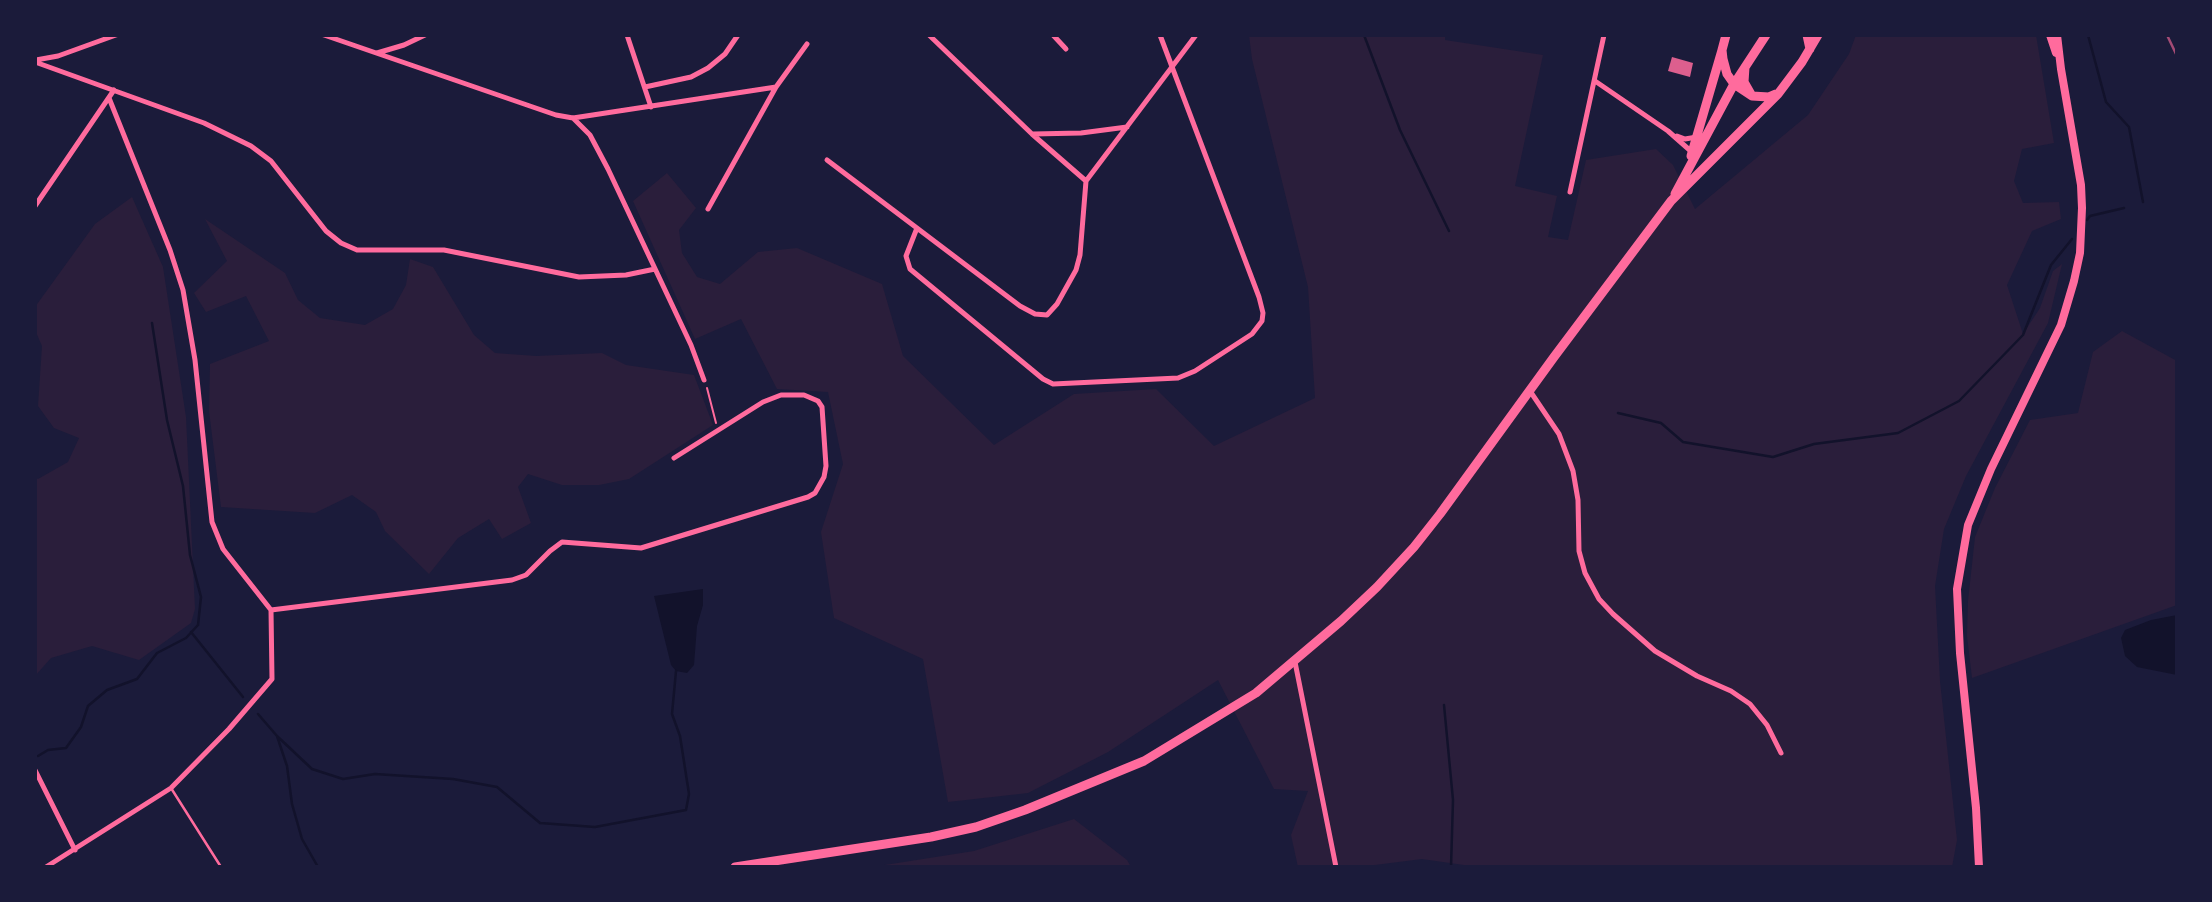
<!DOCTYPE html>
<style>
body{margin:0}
#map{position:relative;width:2212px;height:902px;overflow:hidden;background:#1b1b3a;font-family:"Asap Condensed",sans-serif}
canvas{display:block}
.frame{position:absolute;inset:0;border:37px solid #1b1b3a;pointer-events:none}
</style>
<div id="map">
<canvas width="2212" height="902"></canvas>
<div class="frame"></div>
</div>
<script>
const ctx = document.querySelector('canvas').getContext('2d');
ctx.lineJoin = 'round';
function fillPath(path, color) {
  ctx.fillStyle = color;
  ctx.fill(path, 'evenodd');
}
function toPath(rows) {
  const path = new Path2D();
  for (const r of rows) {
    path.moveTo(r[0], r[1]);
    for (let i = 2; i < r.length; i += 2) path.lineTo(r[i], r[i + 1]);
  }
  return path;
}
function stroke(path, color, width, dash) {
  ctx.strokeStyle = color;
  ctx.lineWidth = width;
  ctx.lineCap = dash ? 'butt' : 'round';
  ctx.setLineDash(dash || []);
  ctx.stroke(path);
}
fillPath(toPath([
 [1249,35,1445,35,1445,40,1543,55,1515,186,1557,196,1548,237,1568,240,1586,160,1656,149,1673,165,1695,209,1808,115,1849,54,1856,35,2036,35,2054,143,2022,149,2014,181,2023,203,2059,202,2061,219,2032,231,2007,285,2023,334,2040,308,2053,271,2062,264,2048,323,1966,476,1944,529,1935,586,1940,681,1957,840,1952,867,1478,867,1422,859,1359,867,1298,867,1291,835,1308,791,1274,789,1218,680,1108,752,1028,793,948,802,923,659,834,618,821,532,843,464,828,392,777,389,741,319,695,339,633,201,667,173,696,208,679,230,682,253,697,277,720,284,758,252,797,248,882,284,903,356,994,445,1074,394,1156,389,1214,446,1315,398,1308,287,1252,59],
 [132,197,163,267,186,417,195,609,191,623,139,660,92,646,51,658,35,676,35,477,38,479,68,462,79,438,54,428,38,406,42,346,35,330,35,307,95,224],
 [205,219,285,273,298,300,320,318,365,325,393,309,406,285,410,259,433,267,474,335,495,353,536,356,602,353,626,365,694,375,713,425,629,479,599,485,562,485,528,474,518,487,531,523,502,539,489,519,458,538,429,574,385,531,376,512,352,495,315,513,221,507,209,411,210,364,269,341,246,296,206,312,194,293,227,261],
 [2122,331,2177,361,2177,605,1972,678,1967,636,1968,601,1975,537,1995,488,2030,420,2078,413,2093,352],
 [1074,819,1127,860,1131,867,872,867,974,851]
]), '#2a1e3b');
fillPath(toPath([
 [703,589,703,605,697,626,694,665,687,673,676,671,671,665,654,596],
 [2177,615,2177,675,2137,667,2125,656,2121,638,2125,630,2151,620]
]), '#12122b');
stroke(toPath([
 [1364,35,1400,130,1449,231],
 [2088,35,2106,102,2129,127,2143,202],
 [2087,220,2090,216,2124,208],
 [1618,413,1661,423,1683,442,1773,457,1814,444,1898,433,1959,401,2023,335,2051,265,2072,239],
 [191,632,243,697],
 [1444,705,1453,800,1451,867],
 [258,714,277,736,287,766,292,804,302,839,318,867],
 [277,736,312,769,343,779,375,774,453,779,497,787,540,823,595,827,686,810,689,794,680,736,672,714,676,671],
 [38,756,48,750,66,748,81,727,88,706,107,690,137,679,157,653,186,638,198,625,201,597,190,555,183,486,167,420,152,323]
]), '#12122b', 2.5);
fillPath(toPath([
 [1672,57,1693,63,1690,77,1668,71]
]), '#dd5f8e');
stroke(toPath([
 [707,388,716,423]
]), '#ff6b9d', 2);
stroke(toPath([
 [171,788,221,867]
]), '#ff6b9d', 2.5);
stroke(toPath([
 [324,35,556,115,573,118,776,87],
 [627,35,651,107],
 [929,35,1032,134,1086,181],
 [1053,35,1066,49],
 [377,53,404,45,425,35],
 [36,60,58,56,116,35],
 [35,62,204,123,251,146,271,161,326,231,341,243,357,250,444,250,579,277,626,275,655,269],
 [1595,81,1668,131,1693,153],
 [645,87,691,77,708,68,725,54,738,35],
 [573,118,590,135,608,169,691,345,704,380],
 [1033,134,1081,133,1127,127],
 [1677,136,1685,139,1697,137],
 [827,160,1020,306,1035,314,1047,315,1057,304,1076,270,1080,255,1086,181,1196,35],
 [1570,192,1604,35],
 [35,206,114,90],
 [708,209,776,87,807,44],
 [917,228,906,256,910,269,1043,379,1053,384,1178,378,1195,371,1252,334,1262,321,1263,313,1259,297,1160,35],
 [1530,391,1559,434,1573,471,1578,500,1579,551,1585,573,1599,599,1613,614,1655,651,1697,676,1731,691,1750,704,1767,725,1781,753],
 [271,610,512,580,526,575,550,551,562,542,641,548,808,497,815,493,824,477,826,466,822,407,818,401,804,395,781,395,763,402,674,458],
 [1295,662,1336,867],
 [35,770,75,850],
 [46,867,171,788,229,729,272,679,271,610,223,549,212,522,195,360,183,290,170,250,109,98]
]), '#ff6b9d', 5);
stroke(toPath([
 [2050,35,2056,53],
 [1979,867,1976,808,1960,653,1957,589,1968,525,1991,469,2061,325,2074,281,2080,253,2082,208,2081,185,2061,69,2057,35]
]), '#ff6b9d', 8);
stroke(toPath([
 [1726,35,1722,50,1723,59,1727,74,1734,84,1752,96,1769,97,1776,94],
 [1807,35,1810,49],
 [1745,67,1744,82,1752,96],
 [1691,156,1722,50],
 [1675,194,1734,84,1766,35],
 [735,867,931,837,976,827,1025,810,1144,761,1256,693,1341,621,1377,587,1414,547,1440,514,1554,357,1671,201,1778,94,1802,62,1818,35]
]), '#ff6b9d', 9);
stroke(toPath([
 [2167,35,2177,56]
]), '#a44b75', 2.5);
</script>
